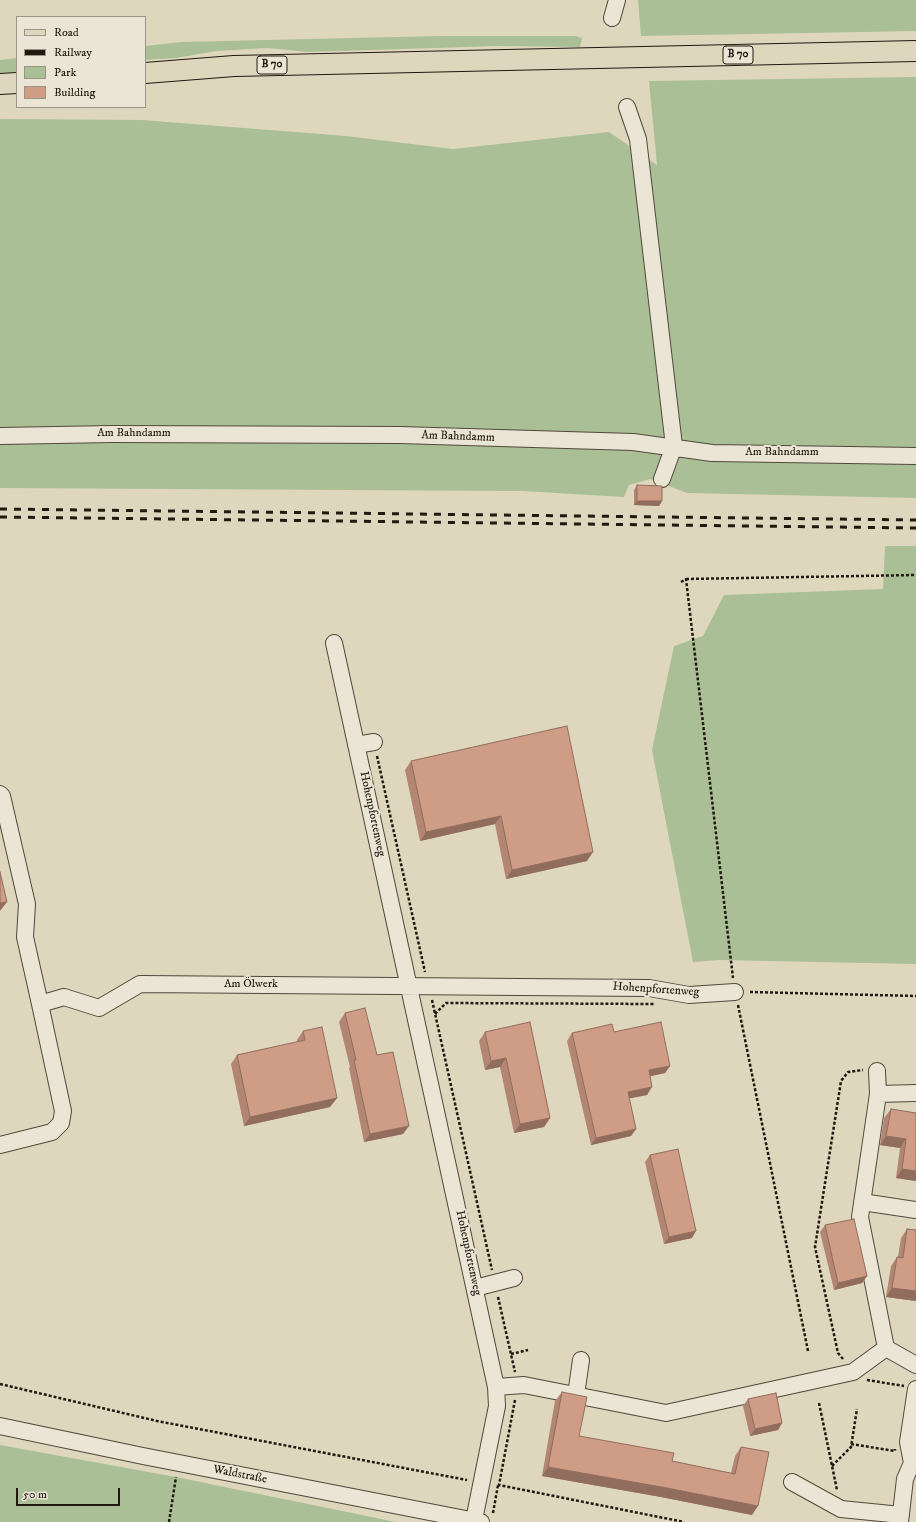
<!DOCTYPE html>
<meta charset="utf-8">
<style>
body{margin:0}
#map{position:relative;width:916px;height:1522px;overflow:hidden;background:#ded7bd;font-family:"IM FELL DW Pica",serif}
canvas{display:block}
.legend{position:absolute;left:16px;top:16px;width:130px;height:92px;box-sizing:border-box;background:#eae5d4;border:1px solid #9a9386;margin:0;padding:5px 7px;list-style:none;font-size:12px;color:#211810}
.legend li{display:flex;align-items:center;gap:8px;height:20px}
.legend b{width:20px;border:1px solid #9a9386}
.scale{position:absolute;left:16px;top:1488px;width:104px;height:18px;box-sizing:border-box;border:2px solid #211810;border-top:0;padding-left:5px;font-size:12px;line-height:14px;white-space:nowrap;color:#211810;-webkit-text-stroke:3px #eae5d4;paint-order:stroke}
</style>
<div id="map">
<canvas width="916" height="1522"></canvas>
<ul class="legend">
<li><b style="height:5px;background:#ded7bd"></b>Road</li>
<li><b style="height:5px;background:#211810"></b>Railway</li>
<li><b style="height:11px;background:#abbf96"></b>Park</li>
<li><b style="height:11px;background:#cf9c86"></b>Building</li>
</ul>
<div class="scale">50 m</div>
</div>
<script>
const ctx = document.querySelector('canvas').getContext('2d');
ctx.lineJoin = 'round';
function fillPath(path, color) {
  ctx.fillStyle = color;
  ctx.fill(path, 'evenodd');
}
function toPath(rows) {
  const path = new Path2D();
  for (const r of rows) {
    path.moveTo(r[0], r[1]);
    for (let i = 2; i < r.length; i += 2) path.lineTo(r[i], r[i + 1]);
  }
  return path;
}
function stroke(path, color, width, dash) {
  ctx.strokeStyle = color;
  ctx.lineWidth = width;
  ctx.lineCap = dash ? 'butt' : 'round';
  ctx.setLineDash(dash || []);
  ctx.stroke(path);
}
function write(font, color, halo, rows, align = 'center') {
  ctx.font = font + ' "IM FELL DW Pica",serif';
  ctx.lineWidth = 4;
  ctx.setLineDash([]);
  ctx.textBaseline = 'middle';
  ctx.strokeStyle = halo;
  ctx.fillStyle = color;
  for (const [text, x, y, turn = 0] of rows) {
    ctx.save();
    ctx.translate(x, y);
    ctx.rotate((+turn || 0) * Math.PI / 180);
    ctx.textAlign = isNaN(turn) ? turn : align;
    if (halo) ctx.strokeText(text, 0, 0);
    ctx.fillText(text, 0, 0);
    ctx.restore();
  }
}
fillPath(toPath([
 [638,0,916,0,916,31,641,36],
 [438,36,576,36,582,38,580,47,498,46,308,52,268,48,217,51,176,58,145,60,145,46,181,42],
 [17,58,17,72,0,74,0,60],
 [916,77,916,498,687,493,650,479,629,485,624,497,522,491,0,488,0,119,142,120,346,136,453,149,609,132,657,165,649,81],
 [885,546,916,546,916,964,720,960,693,962,652,750,674,646,703,636,724,595,883,589],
 [0,1445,176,1477,396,1522,0,1522]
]), '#abbf96');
const minor = toPath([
 [612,18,617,0],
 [627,107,638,139,674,446,662,479],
 [0,436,112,434,400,435,633,442,712,453,916,456],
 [334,643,496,1387,497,1406,474,1520],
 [356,745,374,742],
 [0,794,2,796,27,904,25,937,40,1004],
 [877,1071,878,1094],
 [916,1093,878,1094,860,1217,886,1348,916,1365],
 [0,1145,52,1132,61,1123,63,1111,40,1004,64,997,99,1008,140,984,649,988,689,995,735,992],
 [862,1202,916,1210],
 [475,1288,514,1278],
 [496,1387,524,1385,666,1413,853,1372,886,1348],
 [576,1395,581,1360],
 [0,1426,143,1456,481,1522],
 [912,1463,908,1442,916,1389],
 [792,1482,841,1509,901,1515],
 [900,1522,905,1479,912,1463,916,1462]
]);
const major = toPath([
 [145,73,234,66,916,51],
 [0,84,17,83]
]);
stroke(minor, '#50483b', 18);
stroke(major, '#211810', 22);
stroke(toPath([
 [686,579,916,575],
 [681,582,686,579,733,978],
 [377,756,425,972],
 [750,992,916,996],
 [432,1000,492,1270],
 [738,1005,808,1351],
 [435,1014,446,1003,654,1004],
 [498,1297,515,1372],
 [511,1354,528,1350],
 [843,1359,838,1353,815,1247,841,1081,848,1072,863,1070],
 [867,1380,904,1386],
 [0,1384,157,1421,467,1480],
 [515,1400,499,1485,684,1522],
 [819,1403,837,1490],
 [851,1444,895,1451,895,1449],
 [832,1466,851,1447,857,1409],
 [493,1513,498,1485],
 [169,1522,176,1477]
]), '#211810', 2.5, [3, 2]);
stroke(minor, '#eae5d4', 16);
stroke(major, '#ded7bd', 20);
stroke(toPath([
 [0,509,916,520],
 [0,517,916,528]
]), '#211810', 3, [7, 7]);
fillPath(toPath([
 [637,485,662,501,659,506,634,505,634,490],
 [411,761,587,861,506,879,495,824,420,841,405,770],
 [345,1013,377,1055,403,1134,364,1142,349,1068,350,1067,339,1022],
 [530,1022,550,1118,544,1127,514,1133,500,1067,485,1070,479,1041,485,1032],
 [303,1031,337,1098,330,1107,244,1126,231,1064,237,1055,297,1042,297,1040],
 [614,1032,670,1066,665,1073,650,1076,647,1095,629,1098,636,1129,631,1136,591,1145,567,1041,572,1033],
 [891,1109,916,1113,916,1181,896,1178,900,1148,880,1145,884,1118],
 [650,1155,692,1238,664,1244,645,1162],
 [825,1225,867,1276,862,1283,834,1290,820,1232],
 [907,1229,916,1230,916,1301,886,1297,891,1266,897,1257,898,1257,901,1238],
 [562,1392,579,1436,672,1461,731,1473,735,1456,741,1447,752,1515,661,1497,542,1476,555,1401],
 [748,1399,782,1423,778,1430,750,1436,743,1406]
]), '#b28673');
fillPath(toPath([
 [637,501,662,501,659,506,634,505],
 [501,816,495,824,420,841,426,832],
 [593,852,587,861,506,879,512,870],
 [7,902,0,911,0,903],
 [506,1058,500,1067,485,1070,491,1061],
 [670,1066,665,1073,643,1078,649,1070],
 [652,1087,647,1095,622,1100,628,1092],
 [337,1098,330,1107,244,1126,250,1117],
 [550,1118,544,1127,514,1133,520,1124],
 [409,1126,403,1134,364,1142,370,1134],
 [636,1129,631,1136,591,1145,596,1138],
 [886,1136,906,1139,900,1148,880,1145],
 [902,1169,916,1171,916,1181,896,1178],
 [696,1231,692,1238,664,1244,669,1237],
 [867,1276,862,1283,834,1290,838,1283],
 [892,1288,916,1291,916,1301,886,1297],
 [782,1423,778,1430,750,1436,755,1429],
 [548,1467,667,1488,758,1506,752,1515,661,1497,542,1476]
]), '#916d5e');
const building = toPath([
 [637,485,662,486,662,501,637,501,637,485],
 [567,726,593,852,512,870,501,816,426,832,411,761,567,726],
 [0,872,7,902,0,903,0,872],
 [365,1008,377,1055,393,1052,409,1126,370,1134,354,1060,356,1060,345,1013,365,1008],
 [530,1022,550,1118,520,1124,506,1058,491,1061,485,1032,530,1022],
 [661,1022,670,1066,649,1070,652,1087,628,1092,636,1129,596,1138,572,1033,612,1024,614,1032,661,1022],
 [322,1027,337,1098,250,1117,237,1055,305,1040,303,1031,322,1027],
 [891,1109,916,1113,916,1171,902,1169,906,1139,886,1136,891,1109],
 [678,1149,696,1231,669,1237,650,1155,678,1149],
 [854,1219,867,1276,838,1283,825,1225,854,1219],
 [907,1229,916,1230,916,1291,892,1288,897,1257,903,1258,907,1229],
 [562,1392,587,1397,579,1436,674,1453,672,1461,735,1474,741,1447,769,1452,758,1506,667,1488,548,1467,562,1392],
 [776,1393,782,1423,755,1429,748,1399,776,1393]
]);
fillPath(building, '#cf9c86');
stroke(building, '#916d5e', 1);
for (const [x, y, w] of [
 [738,55,30],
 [272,65,30]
]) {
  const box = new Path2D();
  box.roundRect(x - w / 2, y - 9, w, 18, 3);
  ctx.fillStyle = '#eae5d4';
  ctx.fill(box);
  stroke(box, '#211810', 1);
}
write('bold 11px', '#211810', null, [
 ["B 70",738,55],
 ["B 70",272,65]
]);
write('12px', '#211810', '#eae5d4', [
 ["Am Bahndamm",134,434],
 ["Am Bahndamm",458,437,2],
 ["Am Bahndamm",782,453],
 ["Hohenpfortenweg",372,814,78],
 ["Am Ölwerk",251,985],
 ["Hohenpfortenweg",656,990,4],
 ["Hohenpfortenweg",468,1253,78],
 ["Waldstraße",240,1475,11]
]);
</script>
